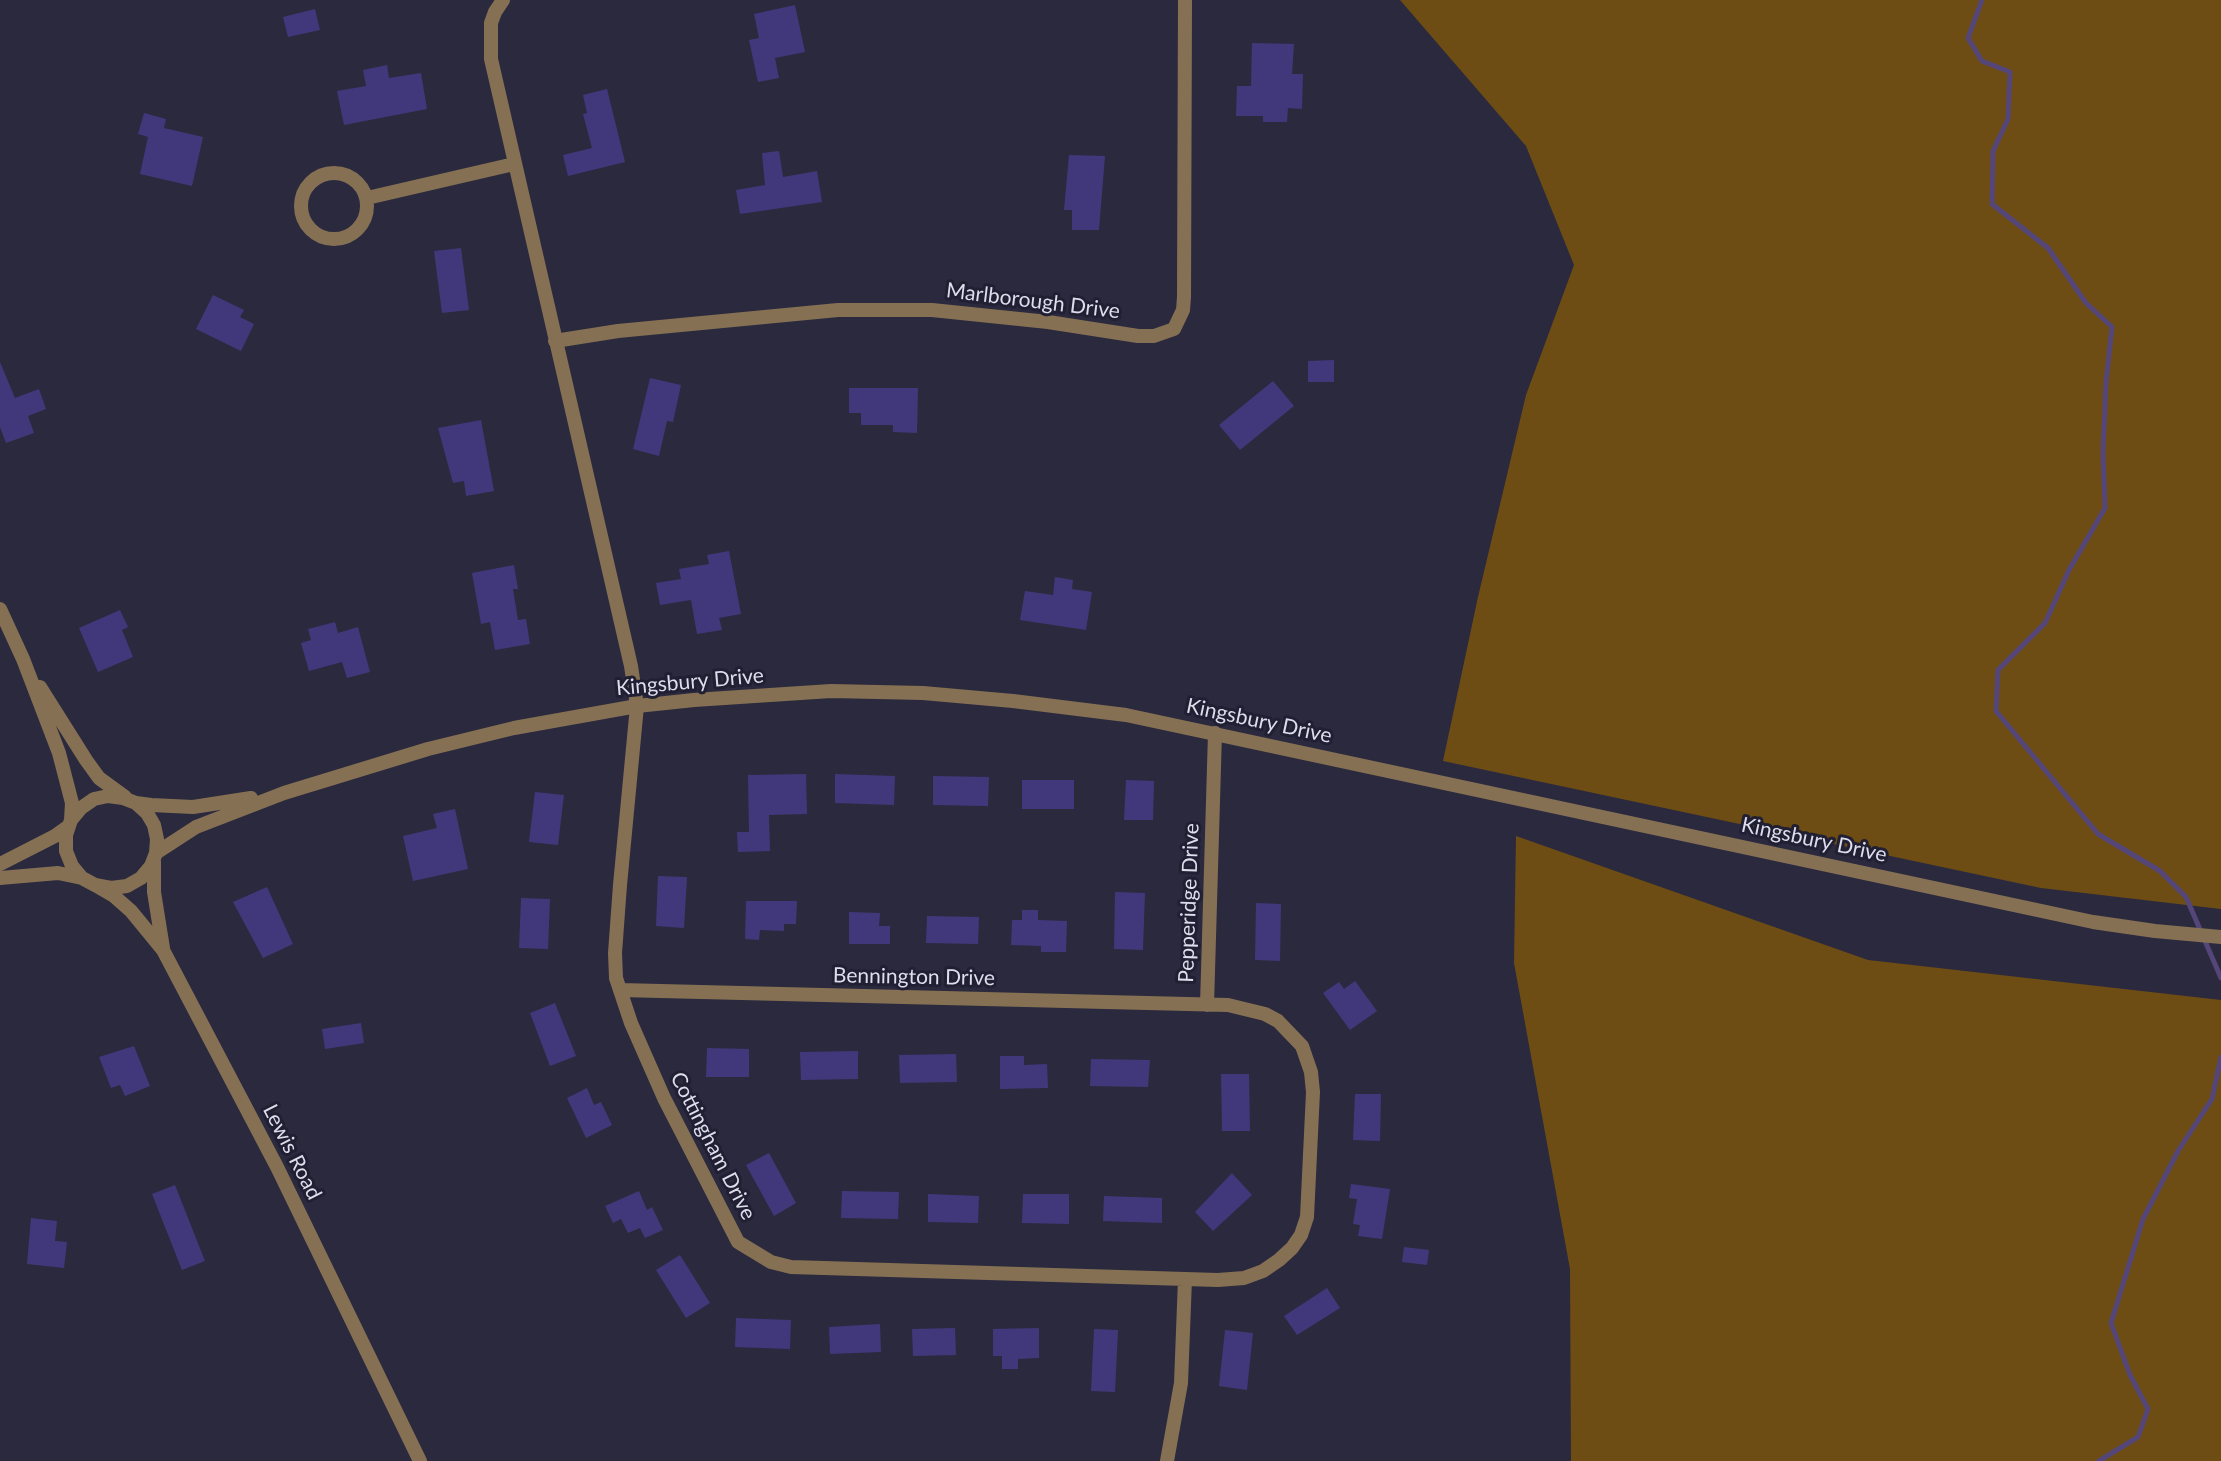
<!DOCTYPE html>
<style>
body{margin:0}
canvas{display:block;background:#2a293d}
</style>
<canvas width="2221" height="1461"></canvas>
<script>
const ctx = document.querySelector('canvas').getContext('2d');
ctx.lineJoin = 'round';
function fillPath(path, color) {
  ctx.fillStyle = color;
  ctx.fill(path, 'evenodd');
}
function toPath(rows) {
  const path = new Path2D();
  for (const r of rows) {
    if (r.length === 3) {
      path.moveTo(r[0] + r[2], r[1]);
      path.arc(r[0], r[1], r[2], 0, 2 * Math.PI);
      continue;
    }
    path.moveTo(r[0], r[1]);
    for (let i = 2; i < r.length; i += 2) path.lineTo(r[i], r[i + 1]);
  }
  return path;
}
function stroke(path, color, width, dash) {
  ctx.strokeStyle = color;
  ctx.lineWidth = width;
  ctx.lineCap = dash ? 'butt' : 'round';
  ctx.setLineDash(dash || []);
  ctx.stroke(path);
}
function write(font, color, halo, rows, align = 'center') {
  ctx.font = font + ' Lato,sans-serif';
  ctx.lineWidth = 6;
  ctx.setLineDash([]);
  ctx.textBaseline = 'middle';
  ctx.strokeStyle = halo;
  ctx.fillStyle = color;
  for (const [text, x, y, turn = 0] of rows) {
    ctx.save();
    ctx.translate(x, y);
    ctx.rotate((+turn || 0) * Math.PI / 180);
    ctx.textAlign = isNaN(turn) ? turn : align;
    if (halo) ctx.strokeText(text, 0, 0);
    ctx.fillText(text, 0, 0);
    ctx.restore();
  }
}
fillPath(toPath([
 [1400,0,2221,0,2221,909,2041,888,1443,761,1478,597,1526,395,1574,265,1526,146],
 [1516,836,1868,960,2221,1000,2221,1461,1571,1461,1570,1269,1514,963]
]), '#6e4d14');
stroke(toPath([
 [1982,0,1968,38,1982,61,2010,72,2008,119,1993,151,1992,204,2048,248,2086,303,2112,327,2106,382,2103,452,2105,508,2069,570,2045,623,1998,670,1996,711,2098,834,2160,871,2186,897,2221,978],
 [2099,1461,2138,1437,2148,1409,2130,1375,2111,1323,2143,1219,2178,1151,2212,1099,2221,1057]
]), '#544679', 5);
fillPath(toPath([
 [795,5,805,52,775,58,779,78,758,82,749,40,759,38,754,14],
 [315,9,320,30,288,37,283,17],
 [1252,43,1294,44,1292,74,1303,74,1302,109,1288,108,1287,122,1263,122,1263,116,1236,116,1237,86,1251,86],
 [387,65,389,78,421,73,427,109,344,125,337,91,366,86,363,70],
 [607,89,625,162,568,176,563,155,592,148,583,114,587,113,583,95],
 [144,113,166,119,164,128,203,137,192,186,140,174,148,137,138,134],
 [779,151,783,177,817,171,822,202,740,214,736,190,765,185,762,153],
 [1069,155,1105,156,1099,230,1072,230,1072,210,1064,210],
 [461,248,469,310,442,313,434,251],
 [213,295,244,310,240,317,254,324,241,351,196,329],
 [1334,360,1334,382,1308,382,1308,361],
 [0,362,15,398,39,389,46,409,28,416,34,433,6,443,0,427],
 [650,378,681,385,673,422,667,421,659,456,633,449],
 [1273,381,1294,406,1240,450,1219,425],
 [849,388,918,388,917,433,893,432,893,425,861,425,861,413,849,413],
 [481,420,494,491,466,496,464,481,453,483,438,428],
 [729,551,741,614,719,618,722,630,697,634,691,600,660,605,656,583,681,579,679,569,709,564,707,555],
 [514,565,518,589,513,589,518,620,526,619,530,644,495,650,490,622,481,624,472,573],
 [1055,577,1073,580,1072,589,1092,592,1086,630,1020,620,1025,591,1053,595],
 [120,610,128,627,122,630,133,657,98,672,79,628],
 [335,622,338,633,358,627,370,672,347,678,342,662,309,671,301,643,311,640,308,629],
 [806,774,807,814,769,815,770,851,738,852,737,832,749,832,748,775],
 [835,774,895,776,894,805,835,803],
 [933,776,989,777,988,806,933,805],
 [1022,780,1074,780,1074,809,1022,809],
 [1126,780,1154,781,1153,820,1124,820],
 [535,792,564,795,558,845,529,842],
 [455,809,468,869,413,881,403,836,437,828,433,814],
 [658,876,687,877,684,928,656,926],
 [267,887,293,944,263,958,233,902],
 [1115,892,1145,893,1143,950,1114,949],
 [521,898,550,899,548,949,519,948],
 [746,901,797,901,796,924,784,924,784,931,760,930,759,940,745,939],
 [1256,903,1281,904,1280,961,1255,960],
 [1022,910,1038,910,1038,920,1067,921,1066,952,1041,952,1041,946,1011,945,1012,920,1022,920],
 [849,912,880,913,879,926,890,926,890,944,849,944],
 [927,916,979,917,978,944,926,943],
 [1355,981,1377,1011,1350,1030,1323,993,1339,982,1344,989],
 [555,1003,576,1056,550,1066,530,1013],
 [361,1023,364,1043,325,1049,322,1029],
 [134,1046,150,1086,125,1096,120,1085,111,1088,99,1057],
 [707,1048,749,1049,749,1077,706,1077],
 [858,1051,858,1079,801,1080,800,1052],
 [956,1054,957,1082,900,1083,899,1055],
 [1000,1056,1024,1056,1024,1065,1047,1064,1048,1088,1000,1089],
 [1091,1059,1150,1060,1148,1087,1090,1086],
 [1221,1074,1249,1074,1250,1131,1222,1131],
 [587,1088,594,1105,601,1102,612,1125,586,1138,567,1098],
 [1355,1094,1381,1094,1380,1141,1353,1140],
 [769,1153,796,1203,774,1216,746,1165],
 [1232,1173,1252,1195,1213,1231,1195,1212],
 [1351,1184,1390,1189,1382,1239,1358,1236,1360,1225,1353,1224,1357,1199,1349,1198],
 [175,1185,205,1261,182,1270,152,1194],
 [639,1191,647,1210,652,1207,663,1230,645,1238,640,1228,628,1233,621,1219,613,1223,605,1206],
 [842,1191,899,1192,898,1219,841,1218],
 [928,1194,979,1196,978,1223,928,1222],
 [1023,1194,1069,1194,1069,1224,1022,1223],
 [1104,1196,1162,1198,1162,1223,1103,1221],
 [31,1218,57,1221,55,1241,67,1242,64,1268,27,1264],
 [1404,1247,1429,1250,1427,1265,1402,1262],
 [680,1255,710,1303,686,1318,656,1270],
 [1327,1288,1340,1308,1297,1335,1284,1316],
 [736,1318,791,1320,790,1349,735,1347],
 [880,1324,881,1352,830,1354,829,1327],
 [955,1328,956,1355,913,1356,912,1329],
 [1039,1328,1039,1358,1018,1359,1018,1369,1002,1369,1002,1356,993,1356,993,1329],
 [1094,1329,1118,1330,1115,1392,1091,1391],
 [1225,1330,1253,1333,1247,1390,1219,1386]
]), '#41387b');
stroke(toPath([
 [503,0,495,12,491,23,491,59,631,666,637,706,620,885,615,953,616,978,631,1023,664,1098,738,1242,771,1262,791,1267,1218,1280,1244,1278,1263,1271,1279,1260,1292,1248,1301,1235,1307,1217,1313,1092,1311,1072,1302,1046,1278,1021,1265,1014,1228,1005,620,990],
 [334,206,33],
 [367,198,514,164],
 [555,341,618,331,838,310,932,310,1048,322,1138,336,1154,336,1174,329,1183,310,1184,297,1185,0],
 [1207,1005,1215,733],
 [1167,1461,1181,1383,1185,1279]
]), '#857053', 14);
stroke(toPath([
 [0,609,23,659,59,753,72,803,71,820],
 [40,687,86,760,99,778,125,797],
 [136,803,147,813,154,825,157,839,156,853,151,866,141,878,127,886,111,888,95,885,82,878,72,866,66,851,66,835,71,820,81,808,94,799,108,796,123,798,136,803,151,805,193,807,251,798],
 [156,853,196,827,284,793,428,749,514,728,637,706,694,700,831,691,923,693,1013,701,1126,715,2093,922,2155,931,2221,937],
 [154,861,154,892,163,948],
 [0,864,55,836,69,826],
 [0,878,58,873,82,878],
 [95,885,114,896,131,911,163,950,277,1167,420,1461]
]), '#857053', 14);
write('21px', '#ddddeb', '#201f33', [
 ["Marlborough Drive",1033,301,7],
 ["Kingsbury Drive",690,682,-5],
 ["Kingsbury Drive",1259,721,12],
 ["Kingsbury Drive",1814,840,12],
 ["Pepperidge Drive",1189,903,-88],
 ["Bennington Drive",914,977,1],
 ["Cottingham Drive",713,1146,63],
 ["Lewis Road",292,1152,63]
]);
</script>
